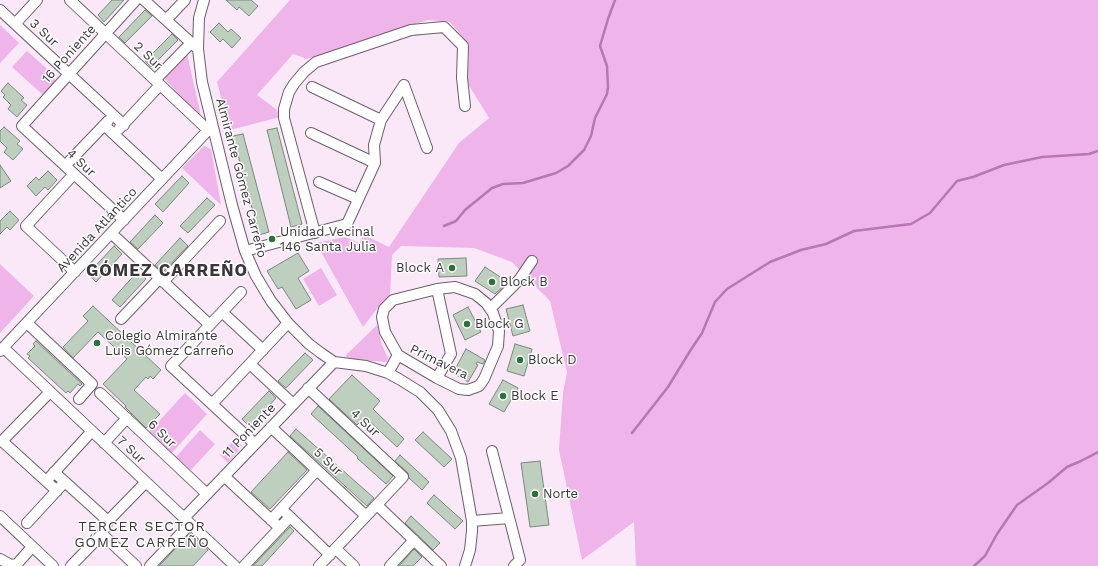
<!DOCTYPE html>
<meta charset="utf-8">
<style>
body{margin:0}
canvas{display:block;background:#fae8f8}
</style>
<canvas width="1098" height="566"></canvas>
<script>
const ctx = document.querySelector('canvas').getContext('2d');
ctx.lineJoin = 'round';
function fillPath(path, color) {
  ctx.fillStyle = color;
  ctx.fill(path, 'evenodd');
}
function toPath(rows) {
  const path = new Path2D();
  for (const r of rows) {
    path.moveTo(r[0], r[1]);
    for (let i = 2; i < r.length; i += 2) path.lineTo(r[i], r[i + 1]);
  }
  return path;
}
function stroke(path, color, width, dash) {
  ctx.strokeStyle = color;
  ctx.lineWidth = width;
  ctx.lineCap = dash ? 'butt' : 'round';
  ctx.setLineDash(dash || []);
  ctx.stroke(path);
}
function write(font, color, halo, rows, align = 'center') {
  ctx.font = font + ' "Work Sans",sans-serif';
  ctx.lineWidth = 3;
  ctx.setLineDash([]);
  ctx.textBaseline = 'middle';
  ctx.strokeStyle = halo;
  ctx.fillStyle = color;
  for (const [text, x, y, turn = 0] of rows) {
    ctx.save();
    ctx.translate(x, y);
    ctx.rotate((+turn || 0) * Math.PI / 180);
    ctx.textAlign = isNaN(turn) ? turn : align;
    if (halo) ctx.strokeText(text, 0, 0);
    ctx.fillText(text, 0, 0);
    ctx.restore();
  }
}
fillPath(toPath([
 [290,0,1098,0,1098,566,636,566,634,522,582,560,559,450,563,393,567,372,550,301,512,262,474,248,401,246,392,255,390,295,381,304,363,327,316,243,345,237,359,243,364,235,389,247,459,143,489,118,468,84,469,45,450,22,428,20,307,59,293,54,257,95,277,110,280,117,230,130,217,82],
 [0,25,19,43,0,63],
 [27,51,54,75,55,83,43,95,12,67],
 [187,54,202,120,164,78],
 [204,146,211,149,221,205,182,168],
 [0,264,34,296,0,333],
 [321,268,337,295,319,306,303,279],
 [377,325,382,345,388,358,387,362,347,359,346,355],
 [185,393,207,414,171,454,148,433],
 [200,430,215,444,191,470,176,457],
 [235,439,242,446,228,463,220,455]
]), '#efb4ea');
stroke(toPath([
 [444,226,456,221,465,210,492,188,503,184,523,183,556,173,568,166,584,150,591,136,595,118,607,94,608,87,607,66,600,46,608,19,615,0],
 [632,433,668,387,690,351,702,333,715,302,727,289,770,262,801,250,826,244,854,231,911,224,930,213,957,181,973,177,1004,165,1042,157,1089,154,1098,151],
 [974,566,985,556,997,534,1017,505,1048,483,1067,467,1081,461,1098,452]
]), '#b677b3', 2.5);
const building = toPath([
 [112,0,124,0,104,22,98,15,112,0],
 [226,0,251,0,258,6,249,16,239,7,237,10,226,0],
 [145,10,152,16,125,43,119,37,145,10],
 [219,23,228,32,231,29,241,38,232,48,223,39,220,42,210,32,219,23],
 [172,34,178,40,151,67,145,61,172,34],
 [8,83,24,98,21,100,27,105,17,117,8,109,11,105,3,97,5,95,1,91,8,83],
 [4,127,20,141,17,144,23,149,13,160,4,152,7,148,0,141,0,131,4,127],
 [277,128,302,224,291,227,267,130,277,128],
 [243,134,269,232,259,235,233,136,243,134],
 [0,165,11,181,0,188,0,165],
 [48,171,57,180,48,190,45,187,36,196,27,186,36,177,39,180,48,171],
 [182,176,189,183,163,212,155,204,182,176],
 [207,198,215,205,188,233,180,226,207,198],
 [10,211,19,220,10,230,7,227,0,234,0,221,10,211],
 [155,215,163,223,138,249,130,242,155,215],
 [180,238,188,246,163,272,155,265,180,238],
 [114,246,122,254,96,282,88,274,114,246],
 [298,253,309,271,298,278,311,300,296,309,282,287,278,289,267,271,298,253],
 [466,258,467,276,439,277,438,259,466,258],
 [485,267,508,282,495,294,475,281,485,267],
 [138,271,146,279,120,307,112,300,138,271],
 [523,305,530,331,513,336,506,309,523,305],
 [93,306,161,370,153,379,150,376,148,379,146,377,134,390,160,414,146,428,125,407,126,406,103,384,127,359,98,332,73,358,63,347,88,321,83,316,93,306],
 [468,307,481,332,465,340,453,315,468,307],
 [36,341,82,384,80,386,78,384,70,393,68,391,66,393,28,358,30,356,27,354,35,346,33,344,36,341],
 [515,344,532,349,524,376,507,371,515,344],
 [466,349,485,360,483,364,477,362,476,364,478,365,468,382,453,373,466,349],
 [305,353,313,360,286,388,278,381,305,353],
 [352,375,380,401,373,409,404,439,397,447,365,417,357,425,329,399,352,375],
 [503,380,518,388,504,412,489,404,503,380],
 [269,391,276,398,250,427,242,419,269,391],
 [318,406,393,476,386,484,357,458,358,457,311,414,318,406],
 [296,429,374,498,367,506,290,436,296,429],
 [423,432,452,459,444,467,415,440,423,432],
 [288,452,307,470,270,509,251,492,288,452],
 [400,455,429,482,422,490,409,478,408,473,395,461,400,455],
 [540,461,549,525,530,527,521,463,540,461],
 [434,495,463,521,455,529,427,503,434,495],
 [411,516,440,543,433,550,405,523,411,516],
 [290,527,294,531,262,566,253,566,290,527],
 [190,533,208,550,193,566,159,566,190,533],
 [414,549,422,557,413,566,399,566,414,549]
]);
fillPath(building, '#becfbf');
stroke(building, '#79897a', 1);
const minor = toPath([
 [70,0,208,130],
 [144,0,198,49],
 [204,0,199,18,198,49,202,82,232,205,245,251,256,276,271,301,288,323,309,344,321,353,334,362,366,366,388,373,399,379,420,392,438,410,451,431,461,458,472,521,472,531,470,550,465,566],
 [0,10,124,125],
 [166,20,185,0],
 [15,24,37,0],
 [155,80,191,43],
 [404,85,427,148],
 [312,87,381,120],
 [104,125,162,179],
 [119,129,160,85],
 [311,133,375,163],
 [65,166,108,121],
 [74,174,26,226,75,272],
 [319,182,358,199],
 [124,220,22,126,136,0],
 [111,233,210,325],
 [315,233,284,118,284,109,289,92,294,84,304,72,316,62,411,30,444,27,463,46,462,78,465,106],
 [245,251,347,224,375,163,374,145,381,120,404,85],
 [163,282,220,221],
 [455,287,475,294,486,303,493,313,499,331,498,346,484,379,479,386,468,390,459,389,437,378,398,355,385,332,382,317,384,309,393,300,437,289,455,287],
 [437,289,451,354,437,378],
 [241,292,171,366,255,444],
 [490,309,519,280,532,261],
 [222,312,263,350],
 [121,319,160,278],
 [27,323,92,384,79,399],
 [0,351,212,126],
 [8,352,235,566],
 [250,364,293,404],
 [388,373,398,355],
 [308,388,403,477,319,566],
 [50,392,2,441,57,491],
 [100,393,207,494],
 [212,404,288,323],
 [271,427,366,516],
 [104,443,127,418],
 [492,451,520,560,514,566],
 [54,472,108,521],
 [224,476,280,528],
 [50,477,92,431],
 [377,505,441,566],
 [285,512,330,555],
 [0,516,53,566],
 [184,518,334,362],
 [271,520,317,470],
 [472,521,509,518],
 [27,523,61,486],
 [102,534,136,566],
 [336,549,354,566],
 [0,559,11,565,17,564,32,547],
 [71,566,102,534,108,521,146,482],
 [150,566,190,524],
 [244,566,290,517],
 [390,566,414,540]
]);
stroke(minor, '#6d5e6c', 12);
stroke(minor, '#fff', 10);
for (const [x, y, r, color] of [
 [272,239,4,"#2d703b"],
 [452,268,4,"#2d703b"],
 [492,282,4,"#2d703b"],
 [467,324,4,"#2d703b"],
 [97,343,4,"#2d703b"],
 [520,360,4,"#2d703b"],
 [503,396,4,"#2d703b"],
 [535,494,4,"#2d703b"]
]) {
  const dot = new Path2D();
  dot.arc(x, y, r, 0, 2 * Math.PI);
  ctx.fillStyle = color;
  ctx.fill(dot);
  stroke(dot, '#fff', 1.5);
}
write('13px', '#3b343a', '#fff', [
 ["3 Sur",44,33,43],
 ["16 Poniente",69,54,-48],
 ["2 Sur",148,56,43],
 ["4 Sur",81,163,43],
 ["Almirante Gómez Carreño",241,178,75],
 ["Avenida Atlántico",97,230,-47],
 ["Primavera",439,362,26],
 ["4 Sur",365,423,43],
 ["11 Poniente",249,431,-46],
 ["6 Sur",162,434,44],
 ["7 Sur",131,450,43],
 ["5 Sur",328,462,43]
]);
write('13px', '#3b343a', '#fff', [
 ["Unidad Vecinal",280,232],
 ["146 Santa Julia",280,247],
 ["Block A",444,268,"right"],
 ["Block B",500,282],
 ["Block G",475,324],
 ["Colegio Almirante",105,336],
 ["Luis Gómez Carreño",105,351],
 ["Block D",528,360],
 ["Block E",511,396],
 ["Norte",543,494]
], 'left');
ctx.letterSpacing = '1px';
write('14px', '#3b343a', '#fff', [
 ["TERCER SECTOR",142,527],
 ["GÓMEZ CARREÑO",142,543]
]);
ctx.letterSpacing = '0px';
ctx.letterSpacing = '1px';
write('bold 17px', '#3b343a', '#fff', [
 ["GÓMEZ CARREÑO",167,271]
]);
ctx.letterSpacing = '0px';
</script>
